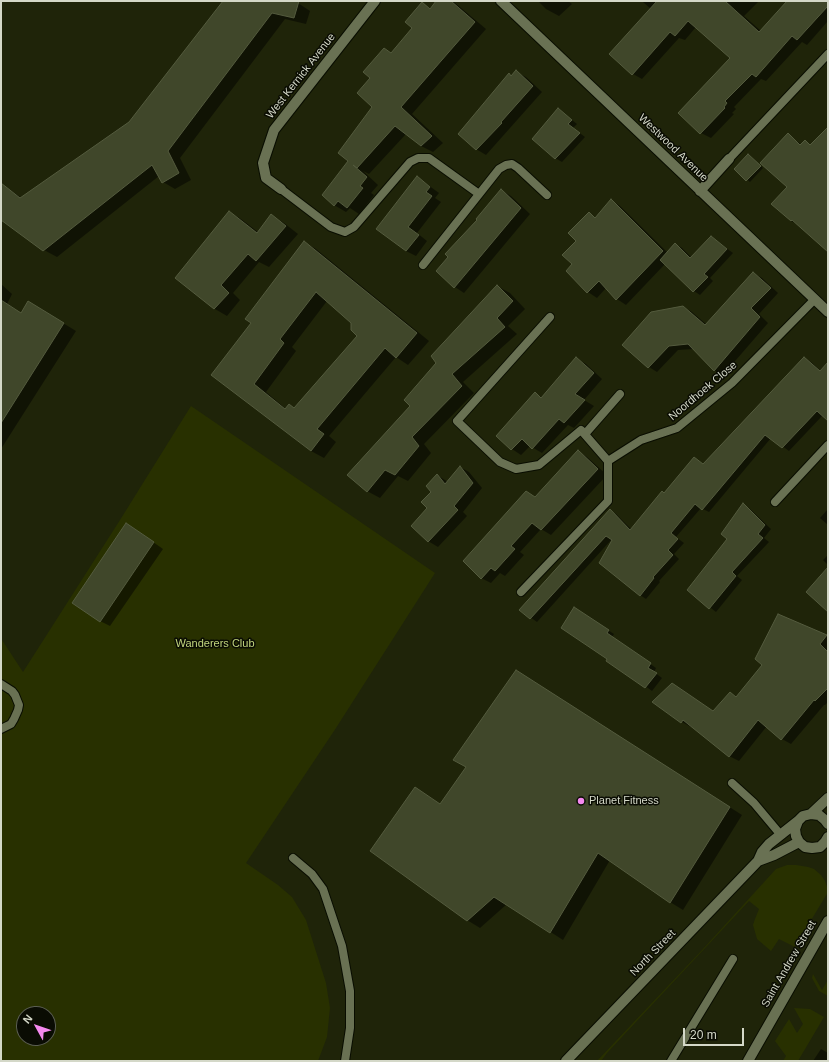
<!DOCTYPE html>
<style>
body{margin:0}
#map{position:relative;width:829px;height:1062px;overflow:hidden;background:#1f2409;font-family:Arial,sans-serif}
canvas{display:block}
.frame{position:absolute;inset:0;border:2px solid #d4d8c8;pointer-events:none}
.north{position:absolute;left:16px;top:1006px;width:40px;height:40px;box-sizing:border-box;background:#0a0c03;border:1px solid #5b5e52;border-radius:50%;rotate:310deg;font-size:11px;font-weight:700;line-height:16px;text-align:center;color:#d4d8c8}
.north::after{content:'';display:block;margin:auto;width:14px;height:18px;background:#f589ef;clip-path:polygon(50% 0,100% 100%,50% 72%,0 100%)}
.scale{position:absolute;left:683px;top:1028px;width:61px;height:18px;box-sizing:border-box;border:2px solid #d4d8c8;border-top:0;padding-left:5px;font-size:12px;line-height:14px;white-space:nowrap;color:#d4d8c8;-webkit-text-stroke:3px #0a0c03;paint-order:stroke}
</style>
<div id="map">
<canvas width="829" height="1062"></canvas>
<div class="frame"></div>
<div class="north">N</div>
<div class="scale">20 m</div>
</div>
<script>
const ctx = document.querySelector('canvas').getContext('2d');
ctx.lineJoin = 'round';
function fillPath(path, color) {
  ctx.fillStyle = color;
  ctx.fill(path, 'evenodd');
}
function toPath(rows) {
  const path = new Path2D();
  for (const r of rows) {
    path.moveTo(r[0], r[1]);
    for (let i = 2; i < r.length; i += 2) path.lineTo(r[i], r[i + 1]);
  }
  return path;
}
function stroke(path, color, width, dash) {
  ctx.strokeStyle = color;
  ctx.lineWidth = width;
  ctx.lineCap = dash ? 'butt' : 'round';
  ctx.setLineDash(dash || []);
  ctx.stroke(path);
}
function write(font, color, halo, rows, align = 'center') {
  ctx.font = font + ' Arial,sans-serif';
  ctx.lineWidth = 3;
  ctx.setLineDash([]);
  ctx.textBaseline = 'middle';
  ctx.strokeStyle = halo;
  ctx.fillStyle = color;
  for (const [text, x, y, turn = 0] of rows) {
    ctx.save();
    ctx.translate(x, y);
    ctx.rotate((+turn || 0) * Math.PI / 180);
    ctx.textAlign = isNaN(turn) ? turn : align;
    if (halo) ctx.strokeText(text, 0, 0);
    ctx.fillText(text, 0, 0);
    ctx.restore();
  }
}
fillPath(toPath([
 [191,406,435,573,336,728,246,863,278,885,292,897,306,920,326,983,330,1008,327,1037,318,1061,1,1061,1,640,2,640,23,672,120,520],
 [24,1014,48,1014,48,1038,24,1038],
 [787,865,796,865,808,867,814,869,821,875,825,881,828,890,828,892,795,947,779,939,771,951,757,939,753,925,755,919,759,909,749,901,607,1053,601,1061,597,1061,703,949,776,869],
 [813,974,822,990,828,980,828,996,819,991,812,978],
 [794,1008,810,1009,824,1017,798,1061,783,1061,786,1056,775,1041,789,1019,797,1033,803,1024]
]), '#283000');
fillPath(toPath([
 [225,1,295,1,310,11,306,24,285,19,180,158,191,180,175,189,163,182,159,176,57,257,44,250,1,219,1,195,6,188,22,198,129,123],
 [438,1,454,2,486,29,412,114,443,143,433,152,421,146,406,134,369,174,363,171,378,185,371,193,374,195,359,214,350,208,346,212,334,205,350,161,374,107,371,78,384,49,392,53,414,28,422,4,431,9],
 [538,1,568,1,572,4,559,16,546,9],
 [644,1,759,1,744,16,761,31,790,1,828,1,828,21,807,45,802,42,766,81,761,79,734,107,736,109,732,113,734,114,711,138,701,133,680,113,731,58,696,27,685,40,679,38,642,79,633,74,651,9,643,2],
 [516,72,526,77,542,92,486,155,476,149,509,75,512,76],
 [558,109,577,124,573,128,585,137,562,162,555,158],
 [788,135,802,145,805,142,812,146,828,160,828,251,799,225,791,221,788,187],
 [751,157,763,168,750,182,735,169],
 [417,177,439,193,435,198,441,202,417,233,427,241,416,256,406,251,378,228],
 [501,190,511,196,530,214,464,293,455,287,437,271],
 [611,200,620,206,668,253,675,244,682,248,692,258,711,237,733,253,710,278,713,281,700,295,694,291,665,264,626,305,617,299,606,288,597,298,588,292,567,271,574,264,577,241,589,214,596,218],
 [229,212,241,219,258,232,272,216,284,223,298,234,269,267,259,262,233,293,240,300,227,316,215,309,177,278],
 [304,242,316,249,429,341,408,365,396,357,329,436,336,442,324,458,311,451,212,375,252,323],
 [327,301,352,323,359,336,295,409,286,409,266,392,296,351,292,347],
 [753,273,762,278,778,293,759,314,768,323,723,375,714,370,694,349,678,350,657,372,649,367,683,307,692,312,706,324],
 [1,284,12,294,7,304,22,314,40,309,76,331,1,449],
 [497,286,510,293,525,309,508,326,517,334,463,382,474,393,424,444,431,453,408,481,398,476,380,498,367,491,412,406,438,363],
 [804,358,811,362,821,371,828,366,828,418,823,415,789,451,771,438,709,512,701,508,676,537,684,543,674,554,679,559,659,581,660,582,646,599,640,595,612,539,537,622,520,610,610,510,616,514,632,530,665,494,704,465],
 [577,359,586,364,602,379,584,400,594,406,574,428,568,425,542,453,530,446,521,455,512,449,498,436,535,394,543,398],
 [578,451,587,457,607,475,551,535,541,529,520,552,524,555,505,576,500,573,491,583,481,578,535,498],
 [460,467,469,472,482,488,463,512,467,516,438,547,428,541,428,508,432,492,437,475,448,482],
 [743,505,749,508,771,529,764,538,769,542,737,576,742,580,716,612,688,590,729,539],
 [828,509,828,525,820,518],
 [136,530,163,549,110,626,100,621],
 [828,555,828,565,823,560],
 [580,612,614,634,612,637,656,668,654,672,662,678,652,691,609,659],
 [779,616,828,637,828,702,825,705,824,705,791,744,782,739,767,726,739,761,729,756,692,726,691,727,682,722,654,702,714,712,730,693,737,697,763,665],
 [516,671,742,815,683,910,670,902,610,860,563,940,507,904,480,928,467,920,416,788,441,805,467,767],
 [821,1049,828,1053,828,1061,813,1061]
]), '#0007');
const building = toPath([
 [223,1,299,1,294,18,272,13,168,151,179,173,162,183,152,165,43,251,1,220,1,183,20,198,129,122,223,1],
 [436,1,451,1,475,22,401,107,432,136,421,146,395,126,357,168,353,165,367,177,360,186,363,188,347,208,338,201,334,206,322,195,348,161,338,153,372,107,357,93,370,78,363,72,384,48,391,53,412,28,405,22,422,2,430,9,436,1],
 [657,1,725,1,759,32,787,1,828,1,828,6,797,40,792,36,756,77,752,74,725,101,727,103,724,107,725,108,700,134,678,113,730,58,688,21,675,36,670,32,632,75,609,54,657,1],
 [516,70,533,86,501,122,502,123,476,150,458,134,509,73,511,76,516,70],
 [558,108,572,120,568,124,580,133,555,159,532,139,558,108],
 [828,127,828,252,792,220,791,221,771,204,787,187,760,163,788,133,800,145,805,140,810,145,828,127],
 [748,154,761,166,746,181,734,169,748,154],
 [417,176,430,187,426,192,432,196,408,227,419,235,406,251,376,229,417,176],
 [501,189,521,208,454,288,436,271,448,257,445,254,477,220,476,219,501,189],
 [611,199,663,251,616,300,599,281,587,293,566,271,572,264,562,255,576,241,568,233,589,212,595,218,611,199],
 [229,211,257,233,271,214,286,226,256,261,248,254,221,285,229,293,214,309,175,278,229,211],
 [711,236,727,249,704,274,708,277,693,292,660,260,675,243,690,258,711,236],
 [304,241,417,333,396,358,385,348,317,429,324,434,311,451,211,375,251,323,245,319,304,241],
 [316,292,351,323,351,330,357,336,294,408,289,404,285,409,254,384,284,343,280,339,316,292],
 [753,272,771,288,751,308,760,317,714,371,688,344,669,346,648,368,622,345,651,312,683,306,705,325,753,272],
 [497,285,513,301,497,318,505,327,452,374,462,386,412,437,419,446,395,475,385,470,367,492,347,475,410,406,404,400,436,363,431,356,497,285],
 [1,300,21,313,28,301,64,323,1,423,1,300],
 [576,357,594,373,575,394,585,400,564,423,559,419,532,449,522,439,511,450,496,436,535,392,541,398,576,357],
 [804,357,820,371,828,362,828,421,817,411,782,448,765,435,702,510,695,504,671,533,678,539,668,550,673,555,653,577,654,578,640,596,599,563,612,540,606,536,530,619,519,610,610,509,630,530,662,491,664,493,694,457,703,464,804,357],
 [578,450,598,469,541,530,532,523,511,546,515,549,495,571,491,568,481,579,463,561,526,491,535,497,578,450],
 [460,466,473,483,454,506,458,510,428,542,411,526,427,508,421,502,431,492,426,486,437,474,445,484,460,466],
 [743,503,765,525,758,534,763,538,732,572,736,576,709,609,687,590,727,539,721,534,743,503],
 [126,523,154,542,100,622,72,603,126,523],
 [828,567,828,612,806,592,828,567],
 [574,607,609,630,607,633,651,663,648,668,657,673,645,688,606,661,607,659,561,628,574,607],
 [778,614,827,635,820,644,828,652,828,688,815,701,814,700,781,740,758,720,729,757,683,720,681,723,652,702,672,683,713,711,730,692,736,697,762,665,755,659,778,614],
 [516,670,730,807,670,903,598,853,550,933,494,897,467,921,370,851,415,787,440,804,466,767,453,760,516,670]
]);
fillPath(building, '#40472a');
stroke(building, '#545b3e', 1);
const service = toPath([
 [729,159,828,54],
 [281,189,331,227,345,232,354,227,410,162,418,158,429,158,479,194],
 [423,265,499,169,506,165,512,164,518,168,547,195],
 [550,317,457,421,500,462,516,469,539,465,581,430,608,461,641,440,677,428,732,383,815,299],
 [585,434,620,394],
 [775,502,828,445],
 [521,592,608,501,608,461],
 [1,684,12,691,15,695,19,705,18,710,14,719,11,724,1,729],
 [732,783,754,803,780,834],
 [293,858,312,874,323,889,342,946,350,991,350,1028,345,1061],
 [671,1061,733,959]
]);
const minor = toPath([
 [501,1,828,312],
 [281,189,266,178,263,163,274,130,375,1],
 [700,191,729,159],
 [811,814,828,798],
 [828,824,825,820,819,815,811,814,803,816,798,821,795,829,796,836,799,842,805,847,812,848,820,847,825,842,828,837],
 [758,861,774,855,799,842],
 [566,1061,758,861,762,852,769,844,798,821],
 [748,1061,828,921]
]);
stroke(service, '#090d00', 10);
stroke(minor, '#090d00', 12);
stroke(service, '#697153', 8);
stroke(minor, '#697153', 10);
for (const [x, y, r, color] of [
 [581,801,4,"#f589ef"]
]) {
  const dot = new Path2D();
  dot.arc(x, y, r, 0, 2 * Math.PI);
  ctx.fillStyle = color;
  ctx.fill(dot);
  stroke(dot, '#0a0c03', 1.5);
}
write('11px', '#d4d8c8', '#0a0c03', [
 ["West Kernick Avenue",301,76,-52],
 ["Westwood Avenue",673,148,44],
 ["Noordhoek Close",703,391,-40],
 ["North Street",653,953,-46],
 ["Saint Andrew Street",789,964,-60]
]);
write('11px', '#c1d47d', '#0a0c03', [
 ["Wanderers Club",215,644]
]);
write('11px', '#d4d8c8', '#0a0c03', [
 ["Planet Fitness",589,801]
], 'left');
</script>
